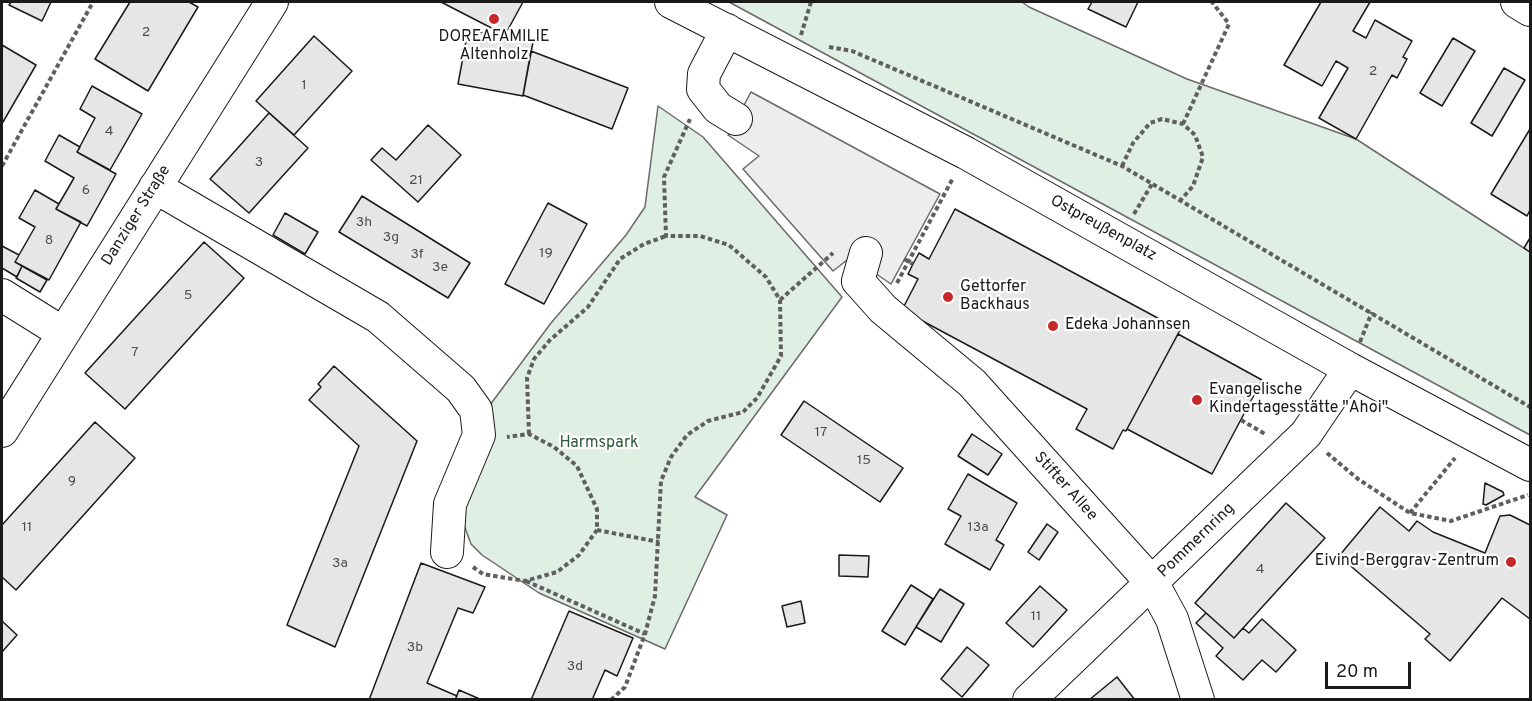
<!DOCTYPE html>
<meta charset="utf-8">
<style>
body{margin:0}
#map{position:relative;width:1532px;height:701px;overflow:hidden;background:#fff;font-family:Overpass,sans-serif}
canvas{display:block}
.frame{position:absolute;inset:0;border:3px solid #1a1a1a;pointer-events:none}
.scale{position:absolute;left:1325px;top:662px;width:86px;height:27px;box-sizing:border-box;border:3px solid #1a1a1a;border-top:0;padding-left:8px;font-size:18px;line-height:21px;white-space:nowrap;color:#1a1a1a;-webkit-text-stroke:4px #fff;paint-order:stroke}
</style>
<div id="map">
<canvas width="1532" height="701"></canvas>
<div class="frame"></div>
<div class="scale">20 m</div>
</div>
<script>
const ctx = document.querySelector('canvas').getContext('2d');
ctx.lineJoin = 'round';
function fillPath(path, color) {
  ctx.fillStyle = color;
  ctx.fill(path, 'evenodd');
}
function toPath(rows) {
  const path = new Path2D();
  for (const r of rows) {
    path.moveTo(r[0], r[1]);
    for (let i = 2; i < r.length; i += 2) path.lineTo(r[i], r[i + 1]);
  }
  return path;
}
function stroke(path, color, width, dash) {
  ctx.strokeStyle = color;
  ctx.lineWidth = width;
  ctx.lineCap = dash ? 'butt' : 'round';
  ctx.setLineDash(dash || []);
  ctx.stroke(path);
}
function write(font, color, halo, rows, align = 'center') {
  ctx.font = font + ' Overpass,sans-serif';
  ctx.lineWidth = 4.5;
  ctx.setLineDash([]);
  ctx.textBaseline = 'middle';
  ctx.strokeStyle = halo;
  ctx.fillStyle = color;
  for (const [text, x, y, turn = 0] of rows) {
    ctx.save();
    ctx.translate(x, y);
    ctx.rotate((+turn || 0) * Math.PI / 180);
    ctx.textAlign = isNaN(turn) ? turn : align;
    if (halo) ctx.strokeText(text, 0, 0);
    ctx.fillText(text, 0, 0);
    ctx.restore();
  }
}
const green = toPath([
 [729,2,1022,2,1029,7,1187,79,1356,139,1530,252,1530,435,729,2],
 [658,106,703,137,842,297,695,497,727,515,665,649,539,593,482,555,471,544,461,517,484,413,551,323,626,235,645,207,658,106]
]);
fillPath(green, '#e0efe3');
stroke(green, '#6a6a6a', 1.5);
const parking = toPath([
 [751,92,940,194,891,284,851,257,833,271,743,169,759,156,728,135,751,92]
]);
fillPath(parking, '#ededed');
stroke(parking, '#6a6a6a', 1.5);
const building = toPath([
 [11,2,51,2,42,21,9,5,11,2],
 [130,2,189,2,198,7,148,91,95,59,130,2],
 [441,2,523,2,505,35,441,2],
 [1092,2,1138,2,1126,27,1088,9,1092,2],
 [1321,2,1370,2,1353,31,1366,38,1375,20,1412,41,1403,57,1407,59,1397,78,1392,75,1356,139,1319,118,1348,68,1336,61,1322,86,1284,65,1321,2],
 [468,30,533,42,523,96,458,84,468,30],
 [314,36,352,71,294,135,256,101,314,36],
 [1453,38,1475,51,1442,106,1420,93,1453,38],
 [2,45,36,65,3,122,2,121,2,45],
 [531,51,628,88,612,129,523,95,531,51],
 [1504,68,1525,80,1492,136,1471,123,1504,68],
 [92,86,142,114,110,170,77,152,95,118,80,109,92,86],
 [269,113,308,148,249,213,210,179,269,113],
 [428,125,461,155,418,202,371,160,382,148,396,160,428,125],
 [1530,129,1530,210,1527,216,1491,194,1530,129],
 [59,135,80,147,77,152,116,174,87,226,56,209,74,178,45,161,59,135],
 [35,190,59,204,56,209,81,222,49,280,15,262,35,227,19,218,35,190],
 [362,196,470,263,448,298,339,232,362,196],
 [548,203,587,224,544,304,505,284,548,203],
 [955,209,1180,330,1126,431,1123,430,1113,449,1076,429,1087,409,902,310,918,279,908,274,913,264,919,253,929,259,955,209],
 [285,213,318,232,305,254,273,235,285,213],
 [1530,238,1530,252,1524,248,1530,238],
 [204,242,244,278,125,409,85,373,204,242],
 [2,246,19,255,15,262,22,266,17,277,2,268,2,246],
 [22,266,47,280,40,292,16,278,22,266],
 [1178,334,1262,380,1212,474,1127,429,1178,334],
 [334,366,417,441,335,647,287,625,359,446,309,400,321,387,318,384,334,366],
 [804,401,903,468,880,502,781,435,804,401],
 [95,422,135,458,16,590,2,577,2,525,95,422],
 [972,434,1002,454,988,475,958,456,972,434],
 [968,474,1017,503,996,540,1004,545,990,570,945,544,961,516,948,509,968,474],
 [1485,483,1503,492,1504,495,1486,505,1483,504,1485,483],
 [1286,503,1325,538,1234,638,1195,603,1286,503],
 [1380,507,1409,531,1417,521,1433,532,1485,553,1500,516,1510,515,1530,525,1530,619,1502,598,1450,661,1425,639,1430,634,1339,556,1380,507],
 [1047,524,1058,532,1039,560,1028,552,1047,524],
 [839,555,869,556,868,577,839,576,839,555],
 [421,563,485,587,473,613,458,608,427,683,457,696,455,700,369,700,421,563],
 [911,585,933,599,905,645,882,631,911,585],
 [1040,586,1067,610,1033,647,1006,623,1040,586],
 [940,589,964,604,941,642,916,627,940,589],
 [801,601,805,623,787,627,782,606,801,601],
 [569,611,633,638,617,676,605,670,592,700,531,700,569,611],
 [1206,613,1234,638,1243,628,1249,633,1262,619,1296,650,1276,672,1262,660,1243,680,1216,656,1223,648,1196,623,1206,613],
 [2,621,17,635,2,652,2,621],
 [967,647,989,665,962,697,941,679,967,647],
 [1117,677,1135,700,1089,700,1117,677],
 [459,690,482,700,455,700,459,690]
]);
fillPath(building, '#e6e6e6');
stroke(building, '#1a1a1a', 1.5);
const minor = toPath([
 [671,2,966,153,1350,369,1530,465],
 [1517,2,1530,10],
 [727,30,704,74,703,89,718,108,736,119],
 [155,187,378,317,461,389,476,410,479,435,450,504,447,552],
 [866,253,858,281,883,309,972,383,1153,584,1172,619,1198,700],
 [2,295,63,333],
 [2,431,272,2],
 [1029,700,1306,434,1350,369]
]);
stroke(minor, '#1a1a1a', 34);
stroke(toPath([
 [801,35,811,2],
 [829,47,852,51,1122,166,1530,407],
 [1183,124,1229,24,1212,2],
 [2,166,93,2],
 [1122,166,1133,143,1150,123,1162,119,1183,124,1195,135,1203,157,1193,186,1180,201],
 [1134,214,1152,184],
 [904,259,913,264],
 [897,283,953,178],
 [780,300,833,253],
 [1360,342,1372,312],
 [1241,420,1265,434],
 [529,434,527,378,534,359,550,340,588,307,620,259,644,244,666,236],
 [1327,453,1358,479,1410,513,1451,521,1528,495],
 [1410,513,1455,458],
 [597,530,659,542],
 [473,567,483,574,525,581,557,572,579,555,597,530,597,509,577,466,554,447,529,434,507,437],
 [526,581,645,634],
 [611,700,625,687,645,634,655,596,661,481,671,457,687,435,708,421,743,412,757,398,781,356,780,300,766,277,729,245,700,236,666,236,664,177,690,119]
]), '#5f5f5f', 4, [4.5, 3]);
stroke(minor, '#fff', 32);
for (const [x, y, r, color] of [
 [494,19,6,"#c62828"],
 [948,297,6,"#c62828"],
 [1053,326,6,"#c62828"],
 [1197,400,6,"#c62828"],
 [1511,562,6,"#c62828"]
]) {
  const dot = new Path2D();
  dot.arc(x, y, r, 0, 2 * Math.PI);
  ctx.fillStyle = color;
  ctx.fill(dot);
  stroke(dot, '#fff', 2);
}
write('14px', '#4d4d4d', null, [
 ["2",146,33],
 ["2",1373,72],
 ["1",304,86],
 ["4",109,132],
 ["3",259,163],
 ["21",416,181],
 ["6",86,191],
 ["3h",364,223],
 ["3g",391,238],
 ["8",49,241],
 ["19",546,254],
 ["3f",417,255],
 ["3e",440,268],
 ["5",188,296],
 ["7",135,353],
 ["17",821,433],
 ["15",864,461],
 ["9",72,482],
 ["11",27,528],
 ["13a",978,528],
 ["3a",340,564],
 ["4",1260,570],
 ["11",1036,617],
 ["3b",415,648],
 ["3d",575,667]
]);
write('16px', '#1a1a1a', '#fff', [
 ["DOREAFAMILIE",494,38,"center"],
 ["Altenholz",494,56,"center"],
 ["Gettorfer",960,288],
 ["Backhaus",960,306],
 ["Edeka Johannsen",1065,326],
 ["Evangelische",1209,391],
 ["Kindertagesstätte \"Ahoi\"",1209,409],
 ["Eivind-Berggrav-Zentrum",1499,562,"right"]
], 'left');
write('16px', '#1a1a1a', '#fff', [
 ["Danziger Straße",137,216,-58],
 ["Ostpreußenplatz",1103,229,29],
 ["Stifter Allee",1065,487,48],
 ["Pommernring",1197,541,-44]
]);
write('16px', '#2b5a34', '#fff', [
 ["Harmspark",599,444]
]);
</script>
